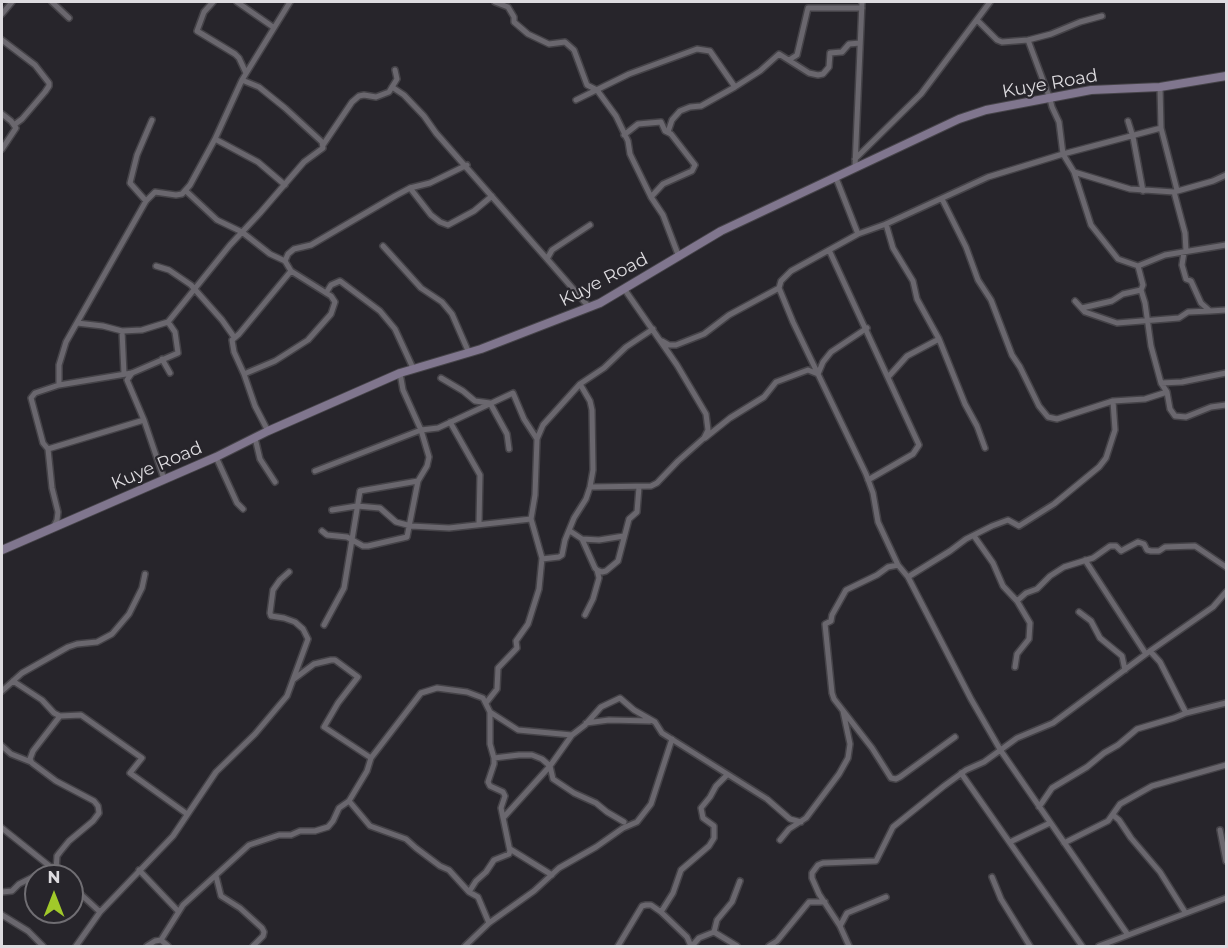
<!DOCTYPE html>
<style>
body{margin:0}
#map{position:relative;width:1228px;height:948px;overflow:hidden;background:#27252b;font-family:Montserrat,sans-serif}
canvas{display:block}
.frame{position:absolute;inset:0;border:3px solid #dddbdf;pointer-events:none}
.north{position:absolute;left:24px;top:864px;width:60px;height:60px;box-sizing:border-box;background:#27252b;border:2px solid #706e73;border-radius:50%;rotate:0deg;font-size:16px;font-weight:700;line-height:24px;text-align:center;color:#dddbdf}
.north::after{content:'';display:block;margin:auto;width:21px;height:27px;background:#a1c92a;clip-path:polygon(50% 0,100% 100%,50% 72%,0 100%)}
</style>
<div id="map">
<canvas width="1228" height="948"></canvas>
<div class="frame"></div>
<div class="north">N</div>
</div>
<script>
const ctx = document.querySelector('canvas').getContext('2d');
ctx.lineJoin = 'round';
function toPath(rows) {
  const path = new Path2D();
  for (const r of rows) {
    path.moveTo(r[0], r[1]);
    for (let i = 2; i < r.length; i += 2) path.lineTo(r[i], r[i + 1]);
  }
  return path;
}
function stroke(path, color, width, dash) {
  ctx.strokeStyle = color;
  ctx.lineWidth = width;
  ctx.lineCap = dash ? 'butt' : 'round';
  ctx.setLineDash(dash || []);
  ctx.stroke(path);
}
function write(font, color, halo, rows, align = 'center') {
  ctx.font = font + ' Montserrat,sans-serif';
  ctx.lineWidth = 4.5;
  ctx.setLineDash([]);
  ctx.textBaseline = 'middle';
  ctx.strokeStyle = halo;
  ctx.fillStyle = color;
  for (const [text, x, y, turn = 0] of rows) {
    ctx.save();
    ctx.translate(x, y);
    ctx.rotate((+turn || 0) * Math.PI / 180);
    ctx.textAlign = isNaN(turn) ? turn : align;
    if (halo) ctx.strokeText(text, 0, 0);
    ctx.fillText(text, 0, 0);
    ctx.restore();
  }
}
const street = toPath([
 [52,2,69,18],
 [213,2,204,12,197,31,235,54,239,58,246,73],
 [237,2,273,27],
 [495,2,508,7,514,17,514,22,528,34,549,44,565,42,574,50,587,85,597,90,616,116,628,141,630,154,651,197,663,215,679,257],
 [2,14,12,2],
 [977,20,997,40,1002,42,1028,40,1051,34,1080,22,1102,16],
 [2,40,35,65,49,83,49,86,45,92,22,119,14,125],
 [789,60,797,55,808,8,862,8],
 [392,87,404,95,424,116,436,133,547,259],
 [576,100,629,74,697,49,710,51,735,87],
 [2,114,11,121,16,128,2,149],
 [1128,121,1133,137,1143,191],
 [1161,128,1177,190],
 [668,132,672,120,680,111,690,107,701,106,735,87,760,71,779,54,809,73,818,75,823,74,829,67,830,53,842,52,849,44,860,43],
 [624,135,638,124,661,122,665,131,671,134,695,165,692,171,663,184,651,197],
 [215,139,258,162,285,185],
 [323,145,352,102,359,96,364,95,376,97,389,92,397,79,395,70],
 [855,159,921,94,990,2],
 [855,167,862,2],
 [1074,172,1130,189,1174,192,1213,181,1226,175],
 [836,178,858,234],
 [410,188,431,215,440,222,448,225,474,211,492,196],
 [186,191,217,220,242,232,270,254,285,261,291,271,331,296,335,302,331,314,308,340,275,361,244,374,255,406,268,431],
 [1174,192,1185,233,1186,251],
 [942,199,966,247,978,280,991,300,1012,355,1020,367,1039,406,1048,417,1057,419,1113,401,1145,399,1167,392,1161,383,1151,346,1145,303,1141,290,1143,285,1138,266,1118,259,1091,225,1074,172,1063,154,1059,122,1052,107,1050,99,1028,40],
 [146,201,130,183,137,155,152,120],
 [886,224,893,248,913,281,917,299,939,339,965,404,977,426,985,448],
 [383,246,421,288,442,302,452,314,469,353],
 [829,250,919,445,913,454,868,480],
 [1184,252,1182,265,1186,279,1191,281,1201,303,1210,311,1226,310],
 [285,261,288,254,294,249,311,245,395,196,410,188,430,183,467,165],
 [156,266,169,270,191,285,222,320,234,337],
 [1138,266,1165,255,1226,245],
 [326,293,331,285,340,281,380,311,395,329,413,368],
 [1075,301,1085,312,1117,323,1179,318,1188,312,1210,311],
 [589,307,547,259,552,250,590,225],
 [1082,308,1112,301,1123,294,1141,290],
 [77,323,103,326,122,331,142,330,168,322,230,245,260,213,304,162,323,148,322,142,285,108,259,87,242,80],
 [122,331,124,374],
 [662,341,669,345,676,345,704,334,729,315,779,288],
 [162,359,170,373],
 [132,373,127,380,144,420,164,479],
 [244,374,234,352,232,340,239,334,291,271],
 [889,376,907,356,939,339],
 [441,378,463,391,475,401,490,403,507,434,509,449],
 [1161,383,1182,382,1226,373],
 [59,385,132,373,178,353,175,332,168,322],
 [1167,392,1170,409,1175,416,1186,417,1211,407,1226,405],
 [450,422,480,475,479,523],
 [255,438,260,459,275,482],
 [705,438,730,418,764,397,776,382,808,370,818,374,823,362,831,352,867,328],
 [48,449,144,420],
 [216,457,237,503,243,509],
 [315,471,421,430,438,428,513,393,524,419,537,439],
 [590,487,651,486,657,483,678,461,704,438,708,430,706,414,677,365,625,290],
 [332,510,357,506,380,508,396,522,411,526,449,528,531,519],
 [53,528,57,520,58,512,52,488,48,449,43,443,31,398,35,393,59,385,59,365,66,342,146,201,155,192,176,195,182,194,190,185,215,139,242,80,290,2],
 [322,531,327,535,347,537,363,546,368,546,407,537,418,481,427,466,429,457,421,430,403,390,400,373],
 [570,531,582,539,595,568,597,570,599,578,593,599,585,615],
 [974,536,993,563,1003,586,1017,601,1030,623,1029,639,1017,654,1015,667],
 [582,539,599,540,624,536],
 [542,559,559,557,562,555,565,540,574,518,586,499,590,487,593,470,592,410,590,401,580,384],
 [1085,560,1146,654],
 [898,565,888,567,877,575,846,590,832,615,831,621,825,624,832,693,834,699,872,748,891,778,896,779,900,777,955,737],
 [597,570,602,572,606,571,618,561,629,519,637,512,639,487],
 [908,577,950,551,966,539,992,526,1008,520,1019,526,1054,504,1099,467,1106,458,1115,430,1113,401],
 [1017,601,1026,593,1037,589,1050,576,1064,567,1093,558,1110,546,1116,546,1121,551,1138,542,1144,544,1147,550,1151,551,1159,551,1165,547,1195,546,1226,567],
 [1079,612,1091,621,1100,638,1122,656,1125,670],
 [324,625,344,588,360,491,418,481],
 [1150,651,1160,662,1186,713],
 [294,679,314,664,331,660,335,660,358,677,338,703,324,727,371,758],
 [13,681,42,700,54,713,60,716,81,715,142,758,130,773,187,814],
 [2,691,22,673,68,647,77,644,97,642,112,634,129,614,142,588,145,574],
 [486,703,497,689,498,668,517,648,516,641,528,624,539,589,542,558,531,519,535,495,537,439,543,425,580,384,604,368,626,347,653,329],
 [490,712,518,730,572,735],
 [586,723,609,720,650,721],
 [2,746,11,754,31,762],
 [494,758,519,755,532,755,542,759,550,766,553,779,574,793,596,803,607,812,624,822],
 [961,773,1082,946],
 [349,801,367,771,371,758,421,693,437,688,467,692,483,698,490,712,490,744,494,758,494,764,488,782,490,786,503,792,505,796,501,808,510,851,509,854,494,860,486,872,476,881,469,892],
 [1039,807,1052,788,1087,767,1104,753,1118,745,1137,729,1174,718,1186,713,1226,703],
 [1113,815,1119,820,1131,838,1160,872,1185,912],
 [504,817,550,766,572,735,585,725,601,707,620,698,634,710,655,722,662,733,767,799,790,819,801,822],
 [2,828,62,876],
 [1220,830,1226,861],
 [780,840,789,829,806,818,839,774,848,758,850,744,843,711],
 [1010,842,1050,823],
 [1064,843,1108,821,1120,804,1152,786,1226,765],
 [510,849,552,875],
 [139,870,178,911],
 [216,876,221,896,240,908,262,928,264,932,263,936,253,946],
 [992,877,1001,899,1030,946],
 [72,886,100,912],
 [2,892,12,891,19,884,47,870,56,870,57,856,60,852,69,841,93,821,99,813,98,806,94,801,56,781,32,763,30,759,33,751,60,716],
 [661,912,673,893,681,870,709,846,714,838,714,826,703,818,701,808,710,797,716,786,727,775],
 [2,915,28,931,43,946],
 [840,926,847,913,886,897],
 [714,932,717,920,732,902,740,881],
 [714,932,737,946],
 [1128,935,1001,751,971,699,908,577,898,565,878,522,873,493,866,474,793,322,779,288,781,281,791,271,858,234,886,224,988,177,1063,154,1161,128,1160,87],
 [76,946,100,912,173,836,216,772,255,734,287,696,308,639,303,629,295,622,284,618,271,616,270,613,273,590,280,580,289,572],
 [147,946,155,941,161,940],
 [168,946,161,940,183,905,249,845,279,835,291,835,300,831,315,831,328,827,333,821,339,808,349,801,370,826,406,839,416,848,440,866,449,870,469,892,478,897,489,923],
 [465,946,489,923,534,891,559,868,596,847,623,828,637,822,651,804,672,739],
 [618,946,642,906,646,905,651,905,661,912,687,937,691,946],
 [692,946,699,938,714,932],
 [769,946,777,941,809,902,825,902],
 [849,946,840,926,819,894,812,878,812,873,818,865,823,863,876,861,893,827,944,786,966,770,984,762,1017,738,1053,723,1150,651,1213,607,1226,592],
 [1099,946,1226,898]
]);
const secondary = toPath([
 [2,550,216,457,268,431,400,373,481,349,600,303,721,231,959,119,986,110,1091,90,1160,87,1226,76]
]);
stroke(street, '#454348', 8);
stroke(secondary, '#454348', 10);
stroke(street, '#6a676e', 5);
stroke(secondary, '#80768e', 8);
write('18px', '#dddbdf', '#27252b', [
 ["Kuye Road",1050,84,-10],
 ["Kuye Road",604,280,-27],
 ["Kuye Road",157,466,-23]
]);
</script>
